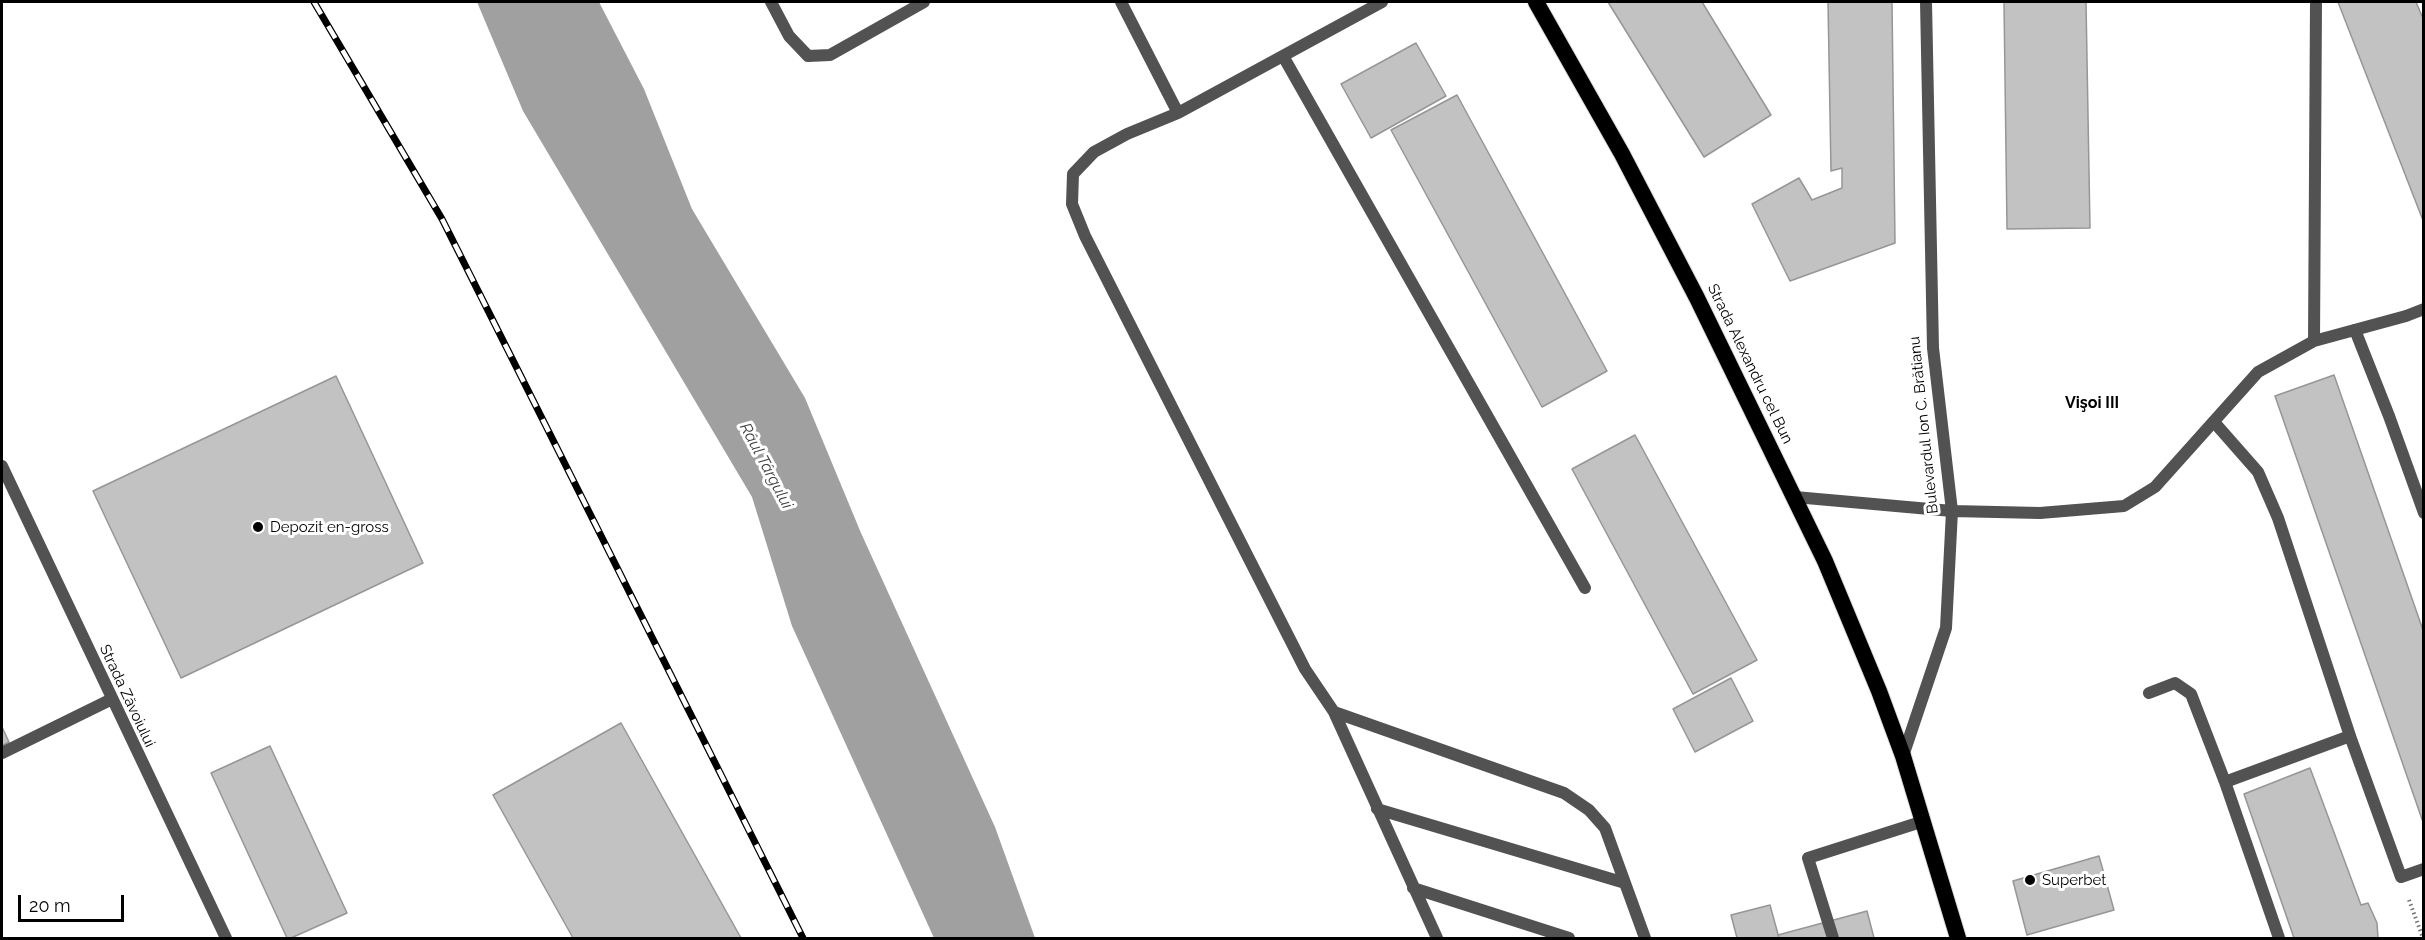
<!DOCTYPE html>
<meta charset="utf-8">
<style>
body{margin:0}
#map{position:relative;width:2425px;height:940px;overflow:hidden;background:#fff;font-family:Raleway,sans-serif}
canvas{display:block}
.frame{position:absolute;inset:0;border:3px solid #000;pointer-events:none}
.scale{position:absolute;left:18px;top:895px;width:106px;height:27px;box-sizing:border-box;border:3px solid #000;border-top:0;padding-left:8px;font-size:18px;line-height:21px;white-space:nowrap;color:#000;-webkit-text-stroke:4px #fff;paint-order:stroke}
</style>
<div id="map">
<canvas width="2425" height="940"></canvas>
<div class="frame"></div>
<div class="scale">20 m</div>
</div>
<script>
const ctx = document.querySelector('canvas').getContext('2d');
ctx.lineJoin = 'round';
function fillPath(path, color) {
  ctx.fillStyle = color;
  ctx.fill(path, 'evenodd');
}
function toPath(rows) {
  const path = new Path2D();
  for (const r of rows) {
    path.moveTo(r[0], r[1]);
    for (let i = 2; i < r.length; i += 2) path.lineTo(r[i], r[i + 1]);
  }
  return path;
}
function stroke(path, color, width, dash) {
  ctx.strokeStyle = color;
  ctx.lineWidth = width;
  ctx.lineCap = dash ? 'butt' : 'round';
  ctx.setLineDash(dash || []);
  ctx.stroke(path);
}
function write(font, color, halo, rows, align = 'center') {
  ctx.font = font + ' Raleway,sans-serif';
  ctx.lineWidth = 6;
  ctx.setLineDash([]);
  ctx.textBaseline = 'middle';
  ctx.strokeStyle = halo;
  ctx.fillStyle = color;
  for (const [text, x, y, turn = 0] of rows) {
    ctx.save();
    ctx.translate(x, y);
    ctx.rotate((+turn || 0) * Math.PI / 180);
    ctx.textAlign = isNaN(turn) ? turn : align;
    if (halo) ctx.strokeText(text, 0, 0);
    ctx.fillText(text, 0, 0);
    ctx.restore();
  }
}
fillPath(toPath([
 [477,2,599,2,644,89,692,209,805,398,861,533,995,827,1035,938,934,938,792,626,752,497,523,111]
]), '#a0a0a0');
const building = toPath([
 [1608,2,1702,2,1771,115,1704,157,1608,2],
 [1828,2,1892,2,1895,243,1790,281,1752,204,1799,178,1812,200,1842,188,1842,168,1831,171,1828,2],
 [2004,2,2086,2,2090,228,2007,229,2004,2],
 [2338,2,2416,2,2424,21,2424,223,2338,2],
 [1416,43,1446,96,1371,138,1341,84,1416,43],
 [1457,95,1607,371,1542,407,1391,130,1457,95],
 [2334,375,2424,633,2424,825,2275,396,2334,375],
 [336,376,423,563,181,678,93,491,336,376],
 [1635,435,1757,660,1693,694,1572,469,1635,435],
 [1731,678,1753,721,1695,752,1673,709,1731,678],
 [621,723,741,938,573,938,493,795,621,723],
 [2,727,9,742,2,746,2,727],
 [270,746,347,913,291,938,287,938,211,773,270,746],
 [2310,768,2361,905,2368,903,2377,923,2378,938,2294,938,2244,794,2310,768],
 [2099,856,2114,910,2027,935,2013,881,2099,856],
 [1770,905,1779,938,1737,938,1731,915,1770,905],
 [1867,911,1874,938,1779,938,1778,935,1867,911]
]);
fillPath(building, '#c2c2c2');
stroke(building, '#969696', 1.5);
const trunk = toPath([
 [1536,2,1622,154,1697,298,1825,561,1879,691,1903,756,1958,938]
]);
stroke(trunk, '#dbdbdb', 18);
stroke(toPath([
 [2409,900,2423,938]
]), '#747474', 4, [1.5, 3]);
stroke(toPath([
 [771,2,789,36,808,56,830,55,924,2],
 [1121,2,1178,113,1382,2],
 [1283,56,1585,588],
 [1178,113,1127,134,1094,152,1073,174,1072,204,1085,236,1305,669,1334,712,1564,793,1589,810,1605,828,1645,938],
 [2355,330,2389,416,2424,513],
 [2214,422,2258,472,2278,518,2350,736],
 [2149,693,2175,683,2191,694,2225,782],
 [1334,712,1437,938],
 [2,753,112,699],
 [1377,809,1625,883],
 [1413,888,1569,938],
 [1833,938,1808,858,1924,821],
 [2279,938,2225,782,2350,736,2401,877,2424,869]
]), '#525252', 12);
stroke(toPath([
 [2314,341,2316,2],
 [2,466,226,938],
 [1795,497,1952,511,2040,513,2124,506,2155,487,2258,372,2314,341,2406,316,2424,309],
 [1903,756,1946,628,1952,511,1933,348,1926,2]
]), '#525252', 12);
stroke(trunk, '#000', 16);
const rail = toPath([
 [314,2,442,219,803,938]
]);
stroke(rail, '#000', 7);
stroke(rail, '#fff', 4.5, [14]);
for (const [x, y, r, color] of [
 [258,527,6,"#000"],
 [2030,880,6,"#000"]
]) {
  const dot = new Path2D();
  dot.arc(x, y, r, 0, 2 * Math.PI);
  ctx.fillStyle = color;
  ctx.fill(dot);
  stroke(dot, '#fff', 2);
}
write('15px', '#000', '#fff', [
 ["Strada Alexandru cel Bun",1750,364,64],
 ["Bulevardul Ion C. Brătianu",1924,425,-96],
 ["Strada Zăvoiului",127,696,65]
]);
write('15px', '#000', '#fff', [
 ["Depozit en-gross",270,527],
 ["Superbet",2042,880]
], 'left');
write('bold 16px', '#000', '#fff', [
 ["Vişoi III",2092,403]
]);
write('italic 16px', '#414141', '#fff', [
 ["Râul Târgului",766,466,62]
]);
</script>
